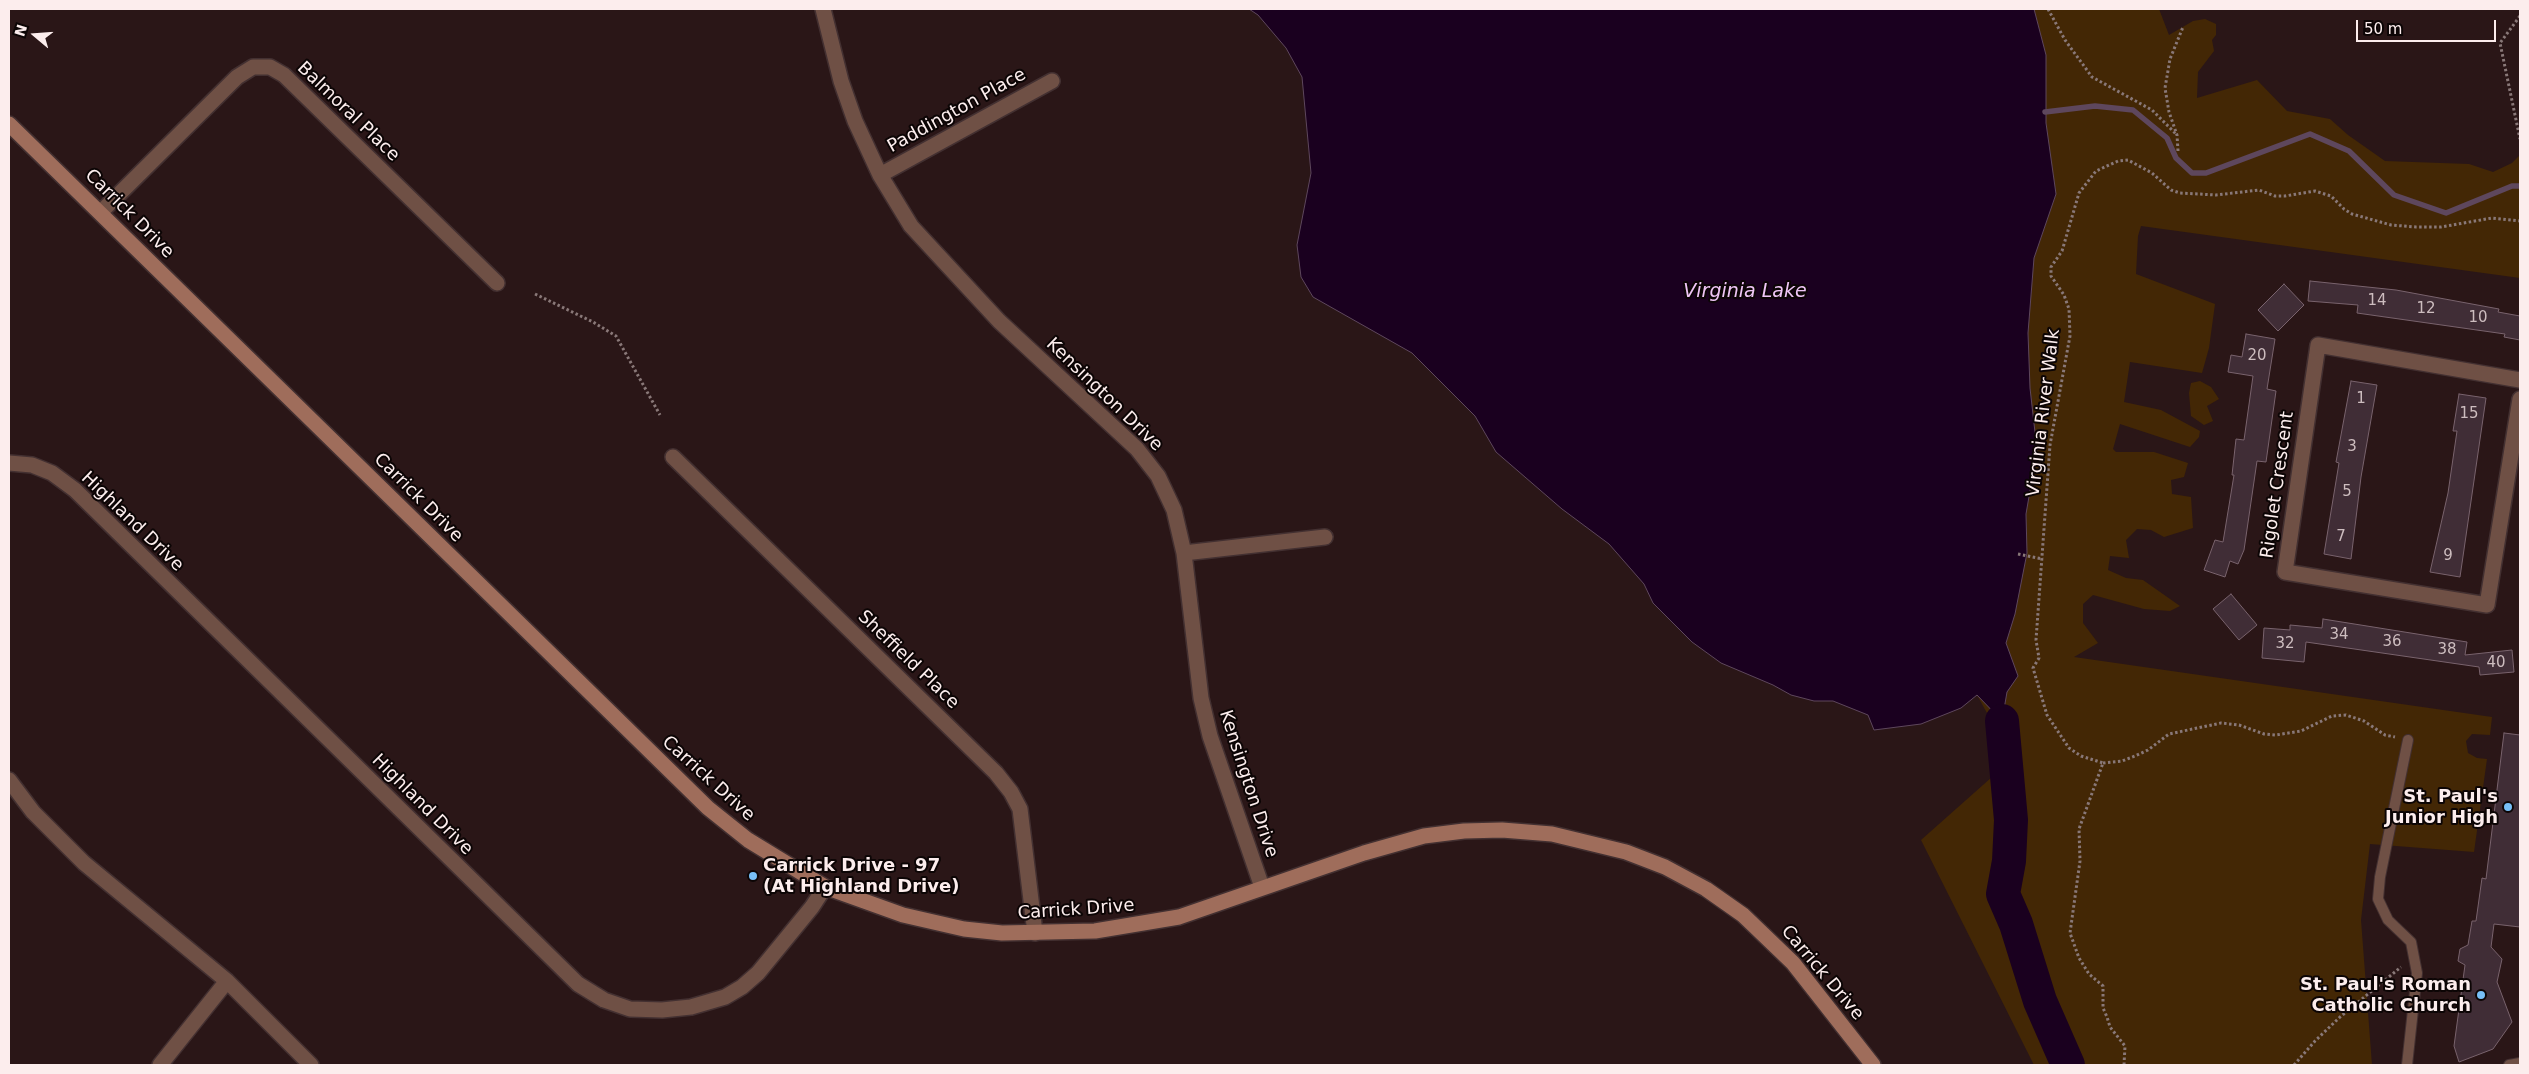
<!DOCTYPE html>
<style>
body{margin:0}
#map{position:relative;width:2529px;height:1074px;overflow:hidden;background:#2a1617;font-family:"DejaVu Sans",sans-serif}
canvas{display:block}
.frame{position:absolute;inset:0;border:10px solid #fceded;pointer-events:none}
.north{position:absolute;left:10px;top:10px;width:50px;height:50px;-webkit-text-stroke:4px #0c0505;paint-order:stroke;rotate:288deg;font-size:14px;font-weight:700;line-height:20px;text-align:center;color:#fceded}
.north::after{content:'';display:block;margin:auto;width:18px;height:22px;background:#fceded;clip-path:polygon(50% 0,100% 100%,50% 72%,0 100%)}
.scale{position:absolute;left:2356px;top:20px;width:140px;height:22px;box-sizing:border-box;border:2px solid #fceded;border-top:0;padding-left:6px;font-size:15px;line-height:18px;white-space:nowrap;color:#fceded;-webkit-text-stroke:4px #0c0505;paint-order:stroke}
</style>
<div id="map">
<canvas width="2529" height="1074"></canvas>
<div class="frame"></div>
<div class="north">N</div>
<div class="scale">50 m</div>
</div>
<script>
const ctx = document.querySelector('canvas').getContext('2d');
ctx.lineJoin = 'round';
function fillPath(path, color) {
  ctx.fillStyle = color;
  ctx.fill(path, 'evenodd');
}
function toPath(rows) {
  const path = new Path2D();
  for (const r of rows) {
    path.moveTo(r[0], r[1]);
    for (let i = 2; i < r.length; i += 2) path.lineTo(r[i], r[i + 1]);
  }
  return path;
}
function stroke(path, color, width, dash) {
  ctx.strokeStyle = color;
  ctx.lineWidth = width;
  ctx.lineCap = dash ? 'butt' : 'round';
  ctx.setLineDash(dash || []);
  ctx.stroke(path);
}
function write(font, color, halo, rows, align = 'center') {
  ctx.font = font + ' "DejaVu Sans",sans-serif';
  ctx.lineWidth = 4;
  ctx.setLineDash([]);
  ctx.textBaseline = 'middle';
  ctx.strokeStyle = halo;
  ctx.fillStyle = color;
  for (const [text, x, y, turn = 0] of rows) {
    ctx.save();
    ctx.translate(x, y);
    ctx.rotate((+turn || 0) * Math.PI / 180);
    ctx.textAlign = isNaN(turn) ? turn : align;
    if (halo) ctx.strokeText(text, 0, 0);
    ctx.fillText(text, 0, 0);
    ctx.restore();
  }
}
fillPath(toPath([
 [2034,9,2159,9,2169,35,2193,21,2205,19,2216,24,2216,35,2212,40,2214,51,2198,72,2197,98,2257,80,2287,111,2330,119,2348,135,2385,161,2469,164,2493,172,2512,163,2520,155,2520,278,2141,226,2138,236,2136,274,2215,304,2209,348,2202,373,2130,362,2124,402,2161,410,2200,431,2199,437,2190,447,2120,424,2113,449,2116,452,2154,452,2188,463,2184,477,2171,480,2172,494,2191,497,2193,528,2164,537,2151,530,2137,529,2126,540,2129,558,2110,556,2108,570,2126,578,2143,580,2180,606,2170,611,2144,609,2093,595,2083,604,2083,623,2098,643,2074,657,2492,717,2490,735,2472,734,2466,741,2468,753,2477,758,2487,759,2474,852,2370,844,2361,920,2372,1065,2034,1065,1921,840,1992,777,1987,713,1977,695,1994,689,2027,553,2026,514,2037,450,2030,388,2028,333,2034,258,2056,194,2046,123,2046,55],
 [2200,381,2211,387,2219,399,2207,406,2213,421,2204,425,2191,416,2189,393,2191,383]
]), '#432705');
const water = toPath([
 [1249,9,2034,9,2046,55,2046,123,2056,194,2034,258,2028,333,2030,388,2037,450,2026,514,2027,553,2015,614,2006,643,2018,676,2007,692,2002,721,1977,695,1961,708,1921,724,1874,730,1868,715,1833,701,1814,701,1791,695,1773,685,1721,663,1692,642,1653,603,1644,584,1609,544,1562,509,1496,452,1475,416,1412,353,1313,297,1301,277,1297,245,1311,173,1302,77,1286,48,1258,15,1249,9]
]);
fillPath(water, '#1a001f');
stroke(water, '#5e475d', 1);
stroke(toPath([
 [2045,112,2095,106,2133,110,2167,138,2176,158,2192,173,2206,173,2310,134,2349,151,2394,195,2446,213,2512,186,2520,186]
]), '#5e475d', 5.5);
stroke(toPath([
 [2002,721,2011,820,2009,861,2003,894,2016,924,2040,1001,2068,1065]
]), '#1a001f', 34);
const building = toPath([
 [2310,281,2396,290,2499,309,2498,312,2520,316,2520,340,2504,337,2505,334,2357,313,2358,305,2308,301,2310,281],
 [2284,284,2304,305,2278,331,2258,310,2284,284],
 [2246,334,2275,339,2267,389,2276,391,2266,462,2257,461,2244,550,2238,564,2230,561,2225,577,2204,570,2215,540,2223,542,2234,475,2232,475,2236,439,2244,440,2253,376,2228,372,2231,355,2242,357,2246,334],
 [2351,381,2377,385,2361,477,2351,559,2324,554,2339,463,2336,462,2351,381],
 [2459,394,2486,398,2460,577,2430,572,2448,493,2457,431,2453,431,2459,394],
 [2231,594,2257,625,2239,640,2213,609,2231,594],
 [2323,619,2467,642,2465,655,2512,650,2514,672,2480,675,2479,667,2306,642,2304,662,2262,658,2264,628,2290,630,2290,625,2322,628,2323,619],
 [2504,733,2520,735,2520,927,2494,924,2491,947,2502,959,2497,982,2512,1022,2493,1049,2459,1062,2454,1046,2465,965,2458,961,2460,949,2468,945,2472,921,2476,921,2482,878,2486,879,2504,733]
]);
fillPath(building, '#402d36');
stroke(building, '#79636d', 1);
const lane = toPath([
 [2407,1065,2417,973,2411,942,2388,920,2378,899,2380,877,2408,740],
 [2509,1065,2520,1063]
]);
const street = toPath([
 [823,9,841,81,855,121,880,175,911,226,999,321,1137,449,1158,476,1174,510,1184,553,1201,698,1210,736,1262,887],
 [880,175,1052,81],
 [101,212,237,77,253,67,270,67,284,75,497,283],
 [2520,380,2318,345,2285,572,2487,605,2520,399],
 [673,457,996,773,1011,792,1020,809,1035,933],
 [9,463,32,465,52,473,75,490,578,984,604,1000,630,1009,662,1010,691,1007,725,997,742,987,758,973,812,907,825,887],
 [1184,553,1325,537],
 [9,780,33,812,84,863,227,981,311,1065],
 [160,1065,227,981]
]);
const secondary = toPath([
 [9,124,708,808,748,840,825,887,903,915,964,929,1002,933,1095,931,1179,917,1364,853,1424,836,1464,831,1502,830,1552,834,1626,852,1665,867,1706,889,1743,915,1793,963,1873,1065]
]);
stroke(lane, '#433031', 12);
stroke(street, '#433031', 18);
stroke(secondary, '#433031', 18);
stroke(toPath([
 [2048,9,2065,40,2092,77,2152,110,2177,135],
 [2520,16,2500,43,2520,139],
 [2178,151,2177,135,2169,112,2165,88,2170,59,2183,27],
 [535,294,593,322,616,336,660,415],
 [2018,554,2043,559],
 [2103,763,2122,761,2135,756,2148,750,2169,734,2221,723,2239,725,2264,734,2276,735,2301,731,2332,716,2346,715,2364,721,2385,735,2395,737],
 [2124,1065,2125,1046,2110,1027,2107,1017,2103,1008,2103,986,2089,974,2079,958,2070,933,2080,861,2079,829,2103,763,2081,756,2069,748,2047,715,2033,668,2039,658,2036,640,2050,445,2070,336,2069,309,2064,295,2051,276,2051,267,2062,251,2079,193,2096,171,2118,161,2128,160,2152,173,2171,190,2180,193,2216,195,2259,190,2275,196,2285,196,2315,191,2331,196,2344,209,2352,214,2391,225,2416,227,2441,227,2492,218,2520,221],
 [2294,1065,2315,1041,2340,1017,2401,967]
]), '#897878', 3, [2.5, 2.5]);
stroke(lane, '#6f5045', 10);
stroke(street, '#6f5045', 15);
stroke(secondary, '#9f6d5b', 15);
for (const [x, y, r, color] of [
 [2508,807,5,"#77bff7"],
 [753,876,5,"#77bff7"],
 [2481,995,5,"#77bff7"]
]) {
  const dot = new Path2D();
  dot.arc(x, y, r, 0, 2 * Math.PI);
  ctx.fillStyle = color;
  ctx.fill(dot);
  stroke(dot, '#0c0505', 2);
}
write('15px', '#cdbdbf', null, [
 ["14",2377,301],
 ["12",2426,309],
 ["10",2478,318],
 ["20",2257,356],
 ["1",2361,399],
 ["15",2469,414],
 ["3",2352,447],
 ["5",2347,492],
 ["7",2341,537],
 ["9",2448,556],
 ["34",2339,635],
 ["36",2392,642],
 ["32",2285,644],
 ["38",2447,650],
 ["40",2496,663]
]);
write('18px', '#fceded', '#0c0505', [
 ["Paddington Place",957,111,-29],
 ["Balmoral Place",348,112,44],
 ["Carrick Drive",129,214,45],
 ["Kensington Drive",1104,395,44],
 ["Virginia River Walk",2044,413,-83],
 ["Rigolet Crescent",2278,485,-82],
 ["Carrick Drive",418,498,45],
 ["Highland Drive",132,522,44],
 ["Sheffield Place",908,660,44],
 ["Carrick Drive",708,779,42],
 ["Kensington Drive",1248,784,72],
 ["Highland Drive",422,805,45],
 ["Carrick Drive",1076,910,-4],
 ["Carrick Drive",1822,973,50]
]);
write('bold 18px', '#fceded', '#0c0505', [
 ["St. Paul's",2498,797],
 ["Junior High",2498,818],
 ["Carrick Drive - 97",763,866,"left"],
 ["(At Highland Drive)",763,887,"left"],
 ["St. Paul's Roman",2471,985],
 ["Catholic Church",2471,1006]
], 'right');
write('italic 19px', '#efc5f6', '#0c0505', [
 ["Virginia Lake",1745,292]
]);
</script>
